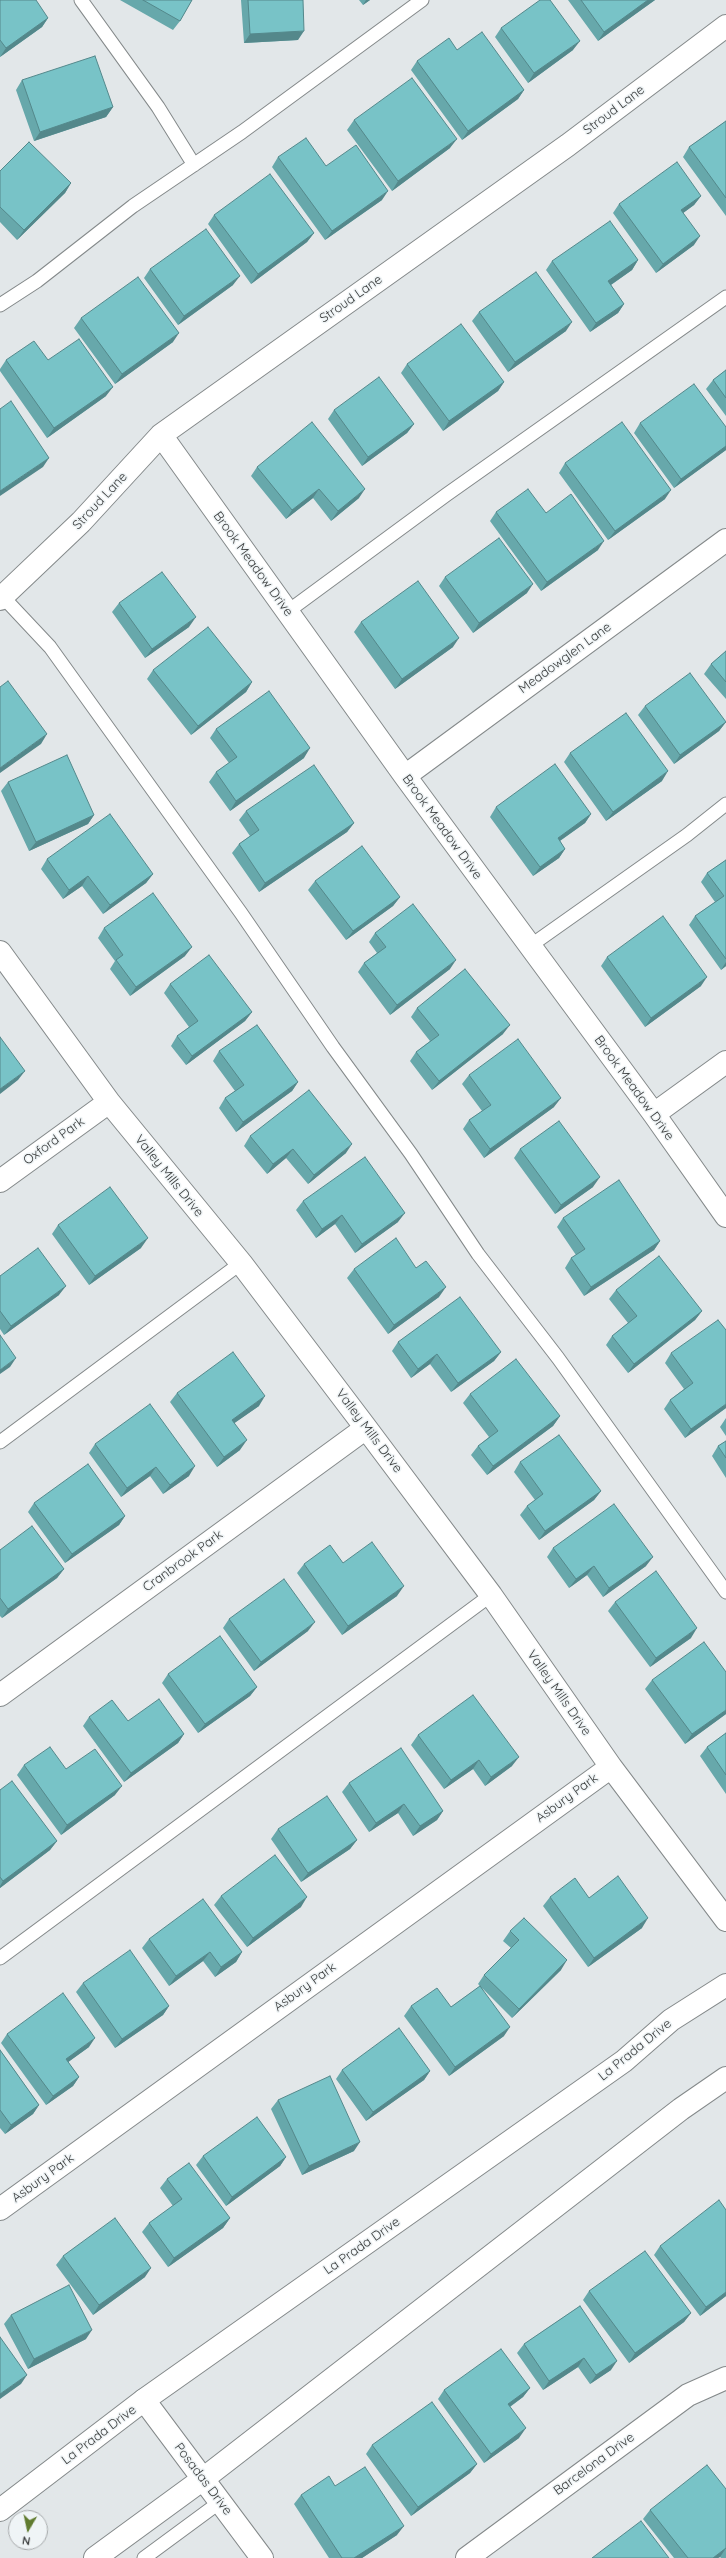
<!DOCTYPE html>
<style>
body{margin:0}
#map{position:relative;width:726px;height:2558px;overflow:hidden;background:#e2e7e9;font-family:Quicksand,sans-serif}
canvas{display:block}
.north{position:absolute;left:8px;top:2510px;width:40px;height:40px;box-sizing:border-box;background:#eff4f6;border:1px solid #a7aaac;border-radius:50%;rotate:189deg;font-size:11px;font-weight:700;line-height:16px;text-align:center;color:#3a3c3c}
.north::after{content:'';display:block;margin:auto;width:14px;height:18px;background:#607b2f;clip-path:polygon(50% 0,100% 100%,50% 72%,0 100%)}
</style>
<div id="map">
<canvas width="726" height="2558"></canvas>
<div class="north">N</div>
</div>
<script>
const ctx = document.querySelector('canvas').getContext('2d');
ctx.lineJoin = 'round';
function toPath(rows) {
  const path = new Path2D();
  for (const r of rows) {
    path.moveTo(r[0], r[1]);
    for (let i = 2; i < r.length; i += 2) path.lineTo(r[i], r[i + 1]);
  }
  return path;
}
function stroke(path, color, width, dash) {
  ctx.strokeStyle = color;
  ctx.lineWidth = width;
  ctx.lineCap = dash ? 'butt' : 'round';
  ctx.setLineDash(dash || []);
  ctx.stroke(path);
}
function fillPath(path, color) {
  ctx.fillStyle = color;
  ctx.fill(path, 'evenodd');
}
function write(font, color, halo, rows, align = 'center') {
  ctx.font = font + ' Quicksand,sans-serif';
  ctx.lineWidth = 3;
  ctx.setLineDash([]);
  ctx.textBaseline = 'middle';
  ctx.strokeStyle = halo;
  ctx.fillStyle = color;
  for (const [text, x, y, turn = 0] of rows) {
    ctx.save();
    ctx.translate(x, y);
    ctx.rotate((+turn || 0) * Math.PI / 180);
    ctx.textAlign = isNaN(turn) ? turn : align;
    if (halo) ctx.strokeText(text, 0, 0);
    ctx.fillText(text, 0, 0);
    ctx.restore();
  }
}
const lane = toPath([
 [81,0,158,107,194,165],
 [0,305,37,281,133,206,242,132,422,0],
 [3,597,50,647,241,913,333,1047,411,1154,478,1254,558,1358,726,1592],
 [287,612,446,495,726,297],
 [530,946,687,835,726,804],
 [0,1442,241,1263],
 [0,1958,491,1595],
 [144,2558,220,2502]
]);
const street = toPath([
 [161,435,405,776,654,1114,726,1216],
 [0,599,81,522,161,435,568,145,726,26],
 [405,776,726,540],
 [0,952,109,1102,241,1263,366,1428,491,1595,611,1767,726,1920],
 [654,1114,726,1062],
 [0,1181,109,1102],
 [0,1695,366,1428],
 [0,2209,611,1767],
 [144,2400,262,2558],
 [467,2558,688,2395,726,2378]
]);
const secondary = toPath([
 [0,2510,144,2400,624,2061,671,2020,726,1985],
 [95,2558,203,2479,681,2109,726,2078]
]);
stroke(lane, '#84898a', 15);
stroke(street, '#84898a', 24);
stroke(secondary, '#84898a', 24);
stroke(lane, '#fff', 13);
stroke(street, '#fff', 22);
stroke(secondary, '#fff', 22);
fillPath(toPath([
 [0,0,48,18,42,27,0,57],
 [120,0,192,0,180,21,173,30],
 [241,0,303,0,298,40,244,43],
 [359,0,370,0,363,5],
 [568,0,655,0,598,41],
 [501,28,573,50,528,83,495,37],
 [457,50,524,90,518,99,462,140,411,70,417,61],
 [22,80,113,107,106,117,34,141,16,90],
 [354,120,450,148,392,191,347,130],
 [726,121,726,216,683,157,689,147],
 [278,157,326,166,382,200,325,240,272,167],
 [0,171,71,183,65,193,17,240,0,222],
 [701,196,694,205,683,213,694,245,656,273,613,213,619,204],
 [214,215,314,233,307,242,251,284,208,224],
 [638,260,632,270,611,285,624,304,618,313,590,332,546,270,552,261],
 [150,269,233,285,178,325,144,278],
 [479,312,566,331,508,372,472,321],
 [81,318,173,342,115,384,74,328],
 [6,360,48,360,106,396,47,438,0,371,0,369],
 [407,364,504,382,498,391,443,431,401,373],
 [726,370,726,416,706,389,713,380],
 [334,410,414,424,407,433,362,466,328,419],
 [640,423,726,427,726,450,674,488,634,433],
 [565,463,665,499,608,540,559,473],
 [257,467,359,498,331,521,313,498,286,519,251,476],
 [496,512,546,513,598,550,541,591,490,521],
 [445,577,527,593,473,633,439,586],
 [119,603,189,627,145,658,112,612],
 [361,622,453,647,395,689,354,632],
 [726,651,726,699,704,674,711,664],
 [153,670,252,682,246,692,191,735,147,679],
 [645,706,726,722,719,731,674,764,638,715],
 [216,729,304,758,230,811,209,782,216,772,229,763,210,738],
 [570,753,662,781,606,821,564,762],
 [8,782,94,815,88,824,29,851,1,791],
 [496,807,591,814,585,823,560,841,565,849,559,858,533,876,490,817],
 [246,811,354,823,347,832,259,892,232,853,239,844,250,836,239,820],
 [47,859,153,874,146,883,103,914,82,886,63,899,41,869],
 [726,860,726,966,721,970,689,925,695,916,715,902,701,882,707,873],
 [315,881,400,897,393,906,346,940,308,890],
 [104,928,185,956,130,996,110,969,115,961,98,938],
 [375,933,450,969,390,1015,358,972,364,963,377,953,369,942],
 [607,957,701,986,645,1027,601,966],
 [170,984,252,1012,245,1021,186,1065,171,1046,177,1036,189,1027,164,993],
 [417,1008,503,1034,432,1090,410,1061,416,1052,430,1041,411,1017],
 [219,1051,298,1082,292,1091,236,1132,219,1108,225,1098,235,1091,213,1061],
 [469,1075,554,1107,484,1158,463,1129,469,1120,482,1111,462,1084],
 [250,1136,346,1153,308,1184,286,1158,267,1174,244,1146],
 [520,1149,593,1187,555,1214,514,1158],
 [303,1201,398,1222,355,1253,335,1224,316,1238,296,1210],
 [563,1218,660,1241,654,1250,584,1296,565,1268,571,1258,576,1255,557,1227],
 [58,1225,141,1248,89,1285,52,1234],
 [416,1268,439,1297,388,1334,347,1278,354,1269],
 [0,1276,59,1295,4,1335,0,1329],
 [616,1290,702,1311,695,1320,628,1373,606,1345,612,1336,628,1323,609,1299],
 [398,1342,501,1352,494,1361,451,1392,430,1364,411,1378,392,1351],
 [671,1353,726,1408,685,1438,664,1409,670,1400,684,1389,665,1363],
 [177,1393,259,1406,234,1423,240,1450,217,1467,170,1402],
 [470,1394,560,1416,553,1426,487,1475,471,1455,478,1446,489,1437,463,1403],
 [726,1418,726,1436,720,1427],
 [726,1441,726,1478,712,1456,718,1446],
 [95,1444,189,1476,163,1494,150,1476,121,1497,89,1453],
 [520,1462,601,1491,594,1500,539,1540,520,1515,527,1506,535,1500,514,1472],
 [34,1503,125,1516,119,1525,65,1563,28,1512],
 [553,1548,646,1566,603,1597,587,1575,569,1588,547,1557],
 [0,1550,64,1569,57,1578,2,1618,0,1616],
 [343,1563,397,1596,342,1635,297,1573,304,1564],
 [615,1602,691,1638,650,1667,608,1611],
 [229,1619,308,1631,254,1671,223,1628],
 [168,1674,257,1687,250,1696,198,1733,162,1683],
 [652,1680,726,1714,685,1744,645,1689],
 [89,1717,128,1721,184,1734,178,1743,124,1782,83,1726],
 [726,1733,726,1794,700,1756,707,1747],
 [418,1735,512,1766,485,1786,473,1769,444,1789,411,1745],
 [24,1765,115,1795,61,1835,17,1775],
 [349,1783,443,1811,437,1820,413,1836,398,1813,369,1832,342,1792],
 [0,1790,57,1841,50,1850,0,1888],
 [278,1829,357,1840,350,1849,301,1882,271,1839],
 [221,1896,301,1907,247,1947,214,1905],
 [550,1897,589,1898,642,1928,588,1967,543,1906],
 [510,1931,561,1970,512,2018,482,1988,504,2036,449,2076,404,2016,411,2006,451,2007,480,1986,478,1984,484,1975,511,1948,503,1941],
 [149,1939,242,1952,236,1962,215,1977,203,1961,169,1986,142,1948],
 [83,1983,169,2006,163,2015,115,2048,76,1992],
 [7,2034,89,2047,68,2062,79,2077,73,2086,46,2105,1,2043],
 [0,2050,39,2105,33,2114,5,2134,0,2128],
 [342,2070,430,2071,424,2080,366,2121,336,2079],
 [278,2100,354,2151,302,2175,271,2109],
 [203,2156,286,2157,280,2166,226,2206,196,2165],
 [167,2179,230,2218,223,2228,168,2267,142,2232,149,2223,173,2206,160,2188],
 [726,2210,726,2296,700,2316,654,2255,660,2246],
 [63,2256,145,2277,93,2315,56,2265],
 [589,2291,691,2313,684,2322,629,2363,583,2300],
 [580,2306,611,2370,590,2384,578,2367,543,2390,517,2353,524,2344],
 [11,2315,86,2339,28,2369,4,2324],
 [530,2388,523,2397,510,2407,519,2438,484,2463,438,2399,444,2390],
 [372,2445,477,2464,470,2473,411,2516,366,2454],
 [335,2486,397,2535,362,2558,329,2558,294,2504,301,2495],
 [726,2489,726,2558,721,2558,720,2557,718,2558,674,2558,643,2519,650,2510]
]), '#67a8ab');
fillPath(toPath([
 [366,0,370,0,363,5],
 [648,0,655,0,598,41,604,32],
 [48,18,42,27,0,57,6,48],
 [304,31,298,40,244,43,250,34],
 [580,41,573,50,528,83,534,73],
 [524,90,518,99,462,140,468,131],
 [113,107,106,117,34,141,40,132],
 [457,139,450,148,392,191,398,181],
 [71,183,65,193,17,240,24,230],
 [388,191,382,200,325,240,332,231],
 [701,196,694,205,675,219,681,210],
 [314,233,307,242,251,284,258,274],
 [700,236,694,245,656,273,663,264],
 [638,260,632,270,602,291,608,281],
 [240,276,233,285,178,325,184,316],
 [624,304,618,313,590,332,596,323],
 [572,322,566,331,508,372,515,362],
 [179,333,173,342,115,384,122,374],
 [504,382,498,391,443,431,449,421],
 [113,387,106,396,47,438,54,428],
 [414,424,407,433,362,466,368,457],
 [726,446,726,450,674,488,681,479],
 [49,458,43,467,0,496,0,491],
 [319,489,313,498,286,519,292,510],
 [365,489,359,498,331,521,338,511],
 [671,490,665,499,608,540,615,531],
 [604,541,598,550,541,591,547,582],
 [533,584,527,593,473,633,479,623],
 [196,617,189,627,145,658,152,649],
 [459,638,453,647,395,689,402,679],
 [252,682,246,692,191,735,198,726],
 [726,722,719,731,674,764,680,755],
 [47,734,41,744,0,773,0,768],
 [310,748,304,758,230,811,236,801],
 [668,771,662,781,606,821,613,812],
 [591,814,585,823,551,847,558,838],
 [94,815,88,824,29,851,36,842],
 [354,823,347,832,259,892,265,883],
 [565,849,559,858,533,876,540,867],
 [153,874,146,883,103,914,110,905],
 [88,876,82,886,63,899,69,890],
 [400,897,393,906,346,940,353,931],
 [192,947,185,956,130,996,136,987],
 [456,960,450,969,390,1015,397,1005],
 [726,962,726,966,721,970],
 [707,977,701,986,645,1027,651,1018],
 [252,1012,245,1021,186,1065,192,1056],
 [510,1025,503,1034,432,1090,439,1081],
 [25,1071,18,1080,0,1094,0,1089],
 [298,1082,292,1091,236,1132,243,1122],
 [561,1098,554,1107,484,1158,490,1149],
 [352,1144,346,1153,308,1184,314,1175],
 [293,1149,286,1158,267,1174,273,1164],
 [600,1177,593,1187,555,1214,561,1205],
 [405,1213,398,1222,355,1253,362,1244],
 [342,1215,335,1224,316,1238,322,1229],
 [148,1238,141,1248,89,1285,95,1276],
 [660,1241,654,1250,584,1296,591,1287],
 [66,1286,59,1295,4,1335,11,1326],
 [446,1287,439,1297,388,1334,394,1325],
 [702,1311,695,1320,628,1373,634,1364],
 [501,1352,494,1361,451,1392,458,1383],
 [437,1354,430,1364,411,1378,418,1369],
 [16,1358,10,1367,0,1374,0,1370],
 [265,1396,259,1406,226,1429,232,1420],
 [726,1404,726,1408,685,1438,691,1429],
 [560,1416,553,1426,487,1475,493,1466],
 [247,1440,240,1450,217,1467,224,1457],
 [195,1466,189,1476,163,1494,170,1485],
 [156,1467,150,1476,121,1497,127,1488],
 [601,1491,594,1500,539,1540,545,1531],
 [125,1516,119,1525,65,1563,72,1554],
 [653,1557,646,1566,603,1597,609,1588],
 [594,1566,587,1575,569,1588,576,1579],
 [64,1569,57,1578,2,1618,8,1609],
 [404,1586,397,1596,342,1635,348,1626],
 [315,1622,308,1631,254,1671,261,1662],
 [697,1628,691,1638,650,1667,656,1658],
 [257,1687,250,1696,198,1733,205,1724],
 [726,1710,726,1714,685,1744,692,1734],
 [184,1734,178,1743,124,1782,131,1773],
 [519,1757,512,1766,485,1786,491,1777],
 [479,1760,473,1769,444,1789,451,1780],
 [122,1786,115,1795,61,1835,67,1825],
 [404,1804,398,1813,369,1832,376,1823],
 [443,1811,437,1820,413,1836,420,1826],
 [357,1840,350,1849,301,1882,308,1873],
 [57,1841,50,1850,0,1888,0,1886,3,1881],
 [307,1897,301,1907,247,1947,253,1938],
 [648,1918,642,1928,588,1967,594,1958],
 [210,1952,203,1961,169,1986,176,1976],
 [242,1952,236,1962,215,1977,221,1967],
 [567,1960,561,1970,512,2018,519,2009],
 [169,2006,163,2015,115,2048,122,2039],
 [510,2027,504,2036,449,2076,455,2067],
 [95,2038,89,2047,60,2068,66,2059],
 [430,2071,424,2080,366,2121,373,2112],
 [79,2077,73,2086,46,2105,53,2096],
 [39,2105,33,2114,5,2134,11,2125],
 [360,2142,354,2151,302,2175,309,2166],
 [286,2157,280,2166,226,2206,232,2197],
 [230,2218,223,2228,168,2267,174,2258],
 [151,2268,145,2277,93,2315,99,2305],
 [726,2292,726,2296,700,2316,706,2307],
 [691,2313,684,2322,629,2363,635,2353],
 [92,2330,86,2339,28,2369,34,2359],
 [584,2358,578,2367,543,2390,549,2381],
 [617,2361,611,2370,590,2384,596,2375],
 [27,2375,21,2384,0,2399,0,2394],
 [530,2388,523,2397,501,2413,508,2404],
 [526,2428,519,2438,484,2463,491,2454],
 [477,2464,470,2473,411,2516,418,2507],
 [404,2526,397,2535,362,2558,354,2558],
 [726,2548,720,2557,718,2558,713,2558]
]), '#54888b');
const building = toPath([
 [0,0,36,0,48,18,6,48,0,40,0,0],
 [143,0,192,0,180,21,143,0],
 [248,0,303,0,304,31,250,34,248,0],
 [540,0,550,0,580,41,534,73,501,28,540,0],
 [581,0,648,0,604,32,581,0],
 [482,32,524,90,468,131,417,61,449,38,457,50,482,32],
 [95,56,113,107,40,132,22,80,95,56],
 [412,78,457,139,398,181,354,120,412,78],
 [726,121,726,198,689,147,726,121],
 [306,138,326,166,356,145,388,191,332,231,278,157,306,138],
 [29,142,71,183,24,230,0,207,0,171,29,142],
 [677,162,701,196,681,210,700,236,663,264,619,204,677,162],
 [270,174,314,233,258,274,214,215,270,174],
 [610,221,638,260,608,281,624,304,596,323,552,261,610,221],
 [206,229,240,276,184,316,150,269,206,229],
 [536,272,572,322,515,362,479,312,536,272],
 [138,277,179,333,122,374,81,318,138,277],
 [461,324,504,382,449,421,407,364,461,324],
 [79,339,113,387,54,428,6,360,34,341,48,360,79,339],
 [726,370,726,398,713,380,726,370],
 [379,377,414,424,368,457,334,410,379,377],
 [694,384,726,427,726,446,681,479,640,423,694,384],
 [11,401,49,458,0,491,0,409,11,401],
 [312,422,365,489,338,511,319,489,292,510,257,467,312,422],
 [622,422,671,490,615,531,565,463,622,422],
 [528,489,546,513,571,494,604,541,547,582,496,512,528,489],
 [499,538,533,584,479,623,445,577,499,538],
 [162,572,196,617,152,649,119,603,162,572],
 [418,581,459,638,402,679,361,622,418,581],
 [208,627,252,682,198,726,153,670,208,627],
 [726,651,726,682,711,664,726,651],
 [690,673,726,722,680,755,645,706,690,673],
 [8,681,47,734,0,768,0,687,8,681],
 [269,691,310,748,236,801,216,772,237,757,216,729,269,691],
 [626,713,668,771,613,812,570,753,626,713],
 [67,755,94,815,36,842,8,782,67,755],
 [555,764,591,814,558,838,565,849,540,867,496,807,555,764],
 [314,765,354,823,265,883,239,844,259,830,246,811,314,765],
 [110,814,153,874,110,905,88,876,69,890,47,859,110,814],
 [362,846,400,897,353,931,315,881,362,846],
 [726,860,726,959,695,916,724,896,707,873,726,860],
 [153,893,192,947,136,987,116,960,123,955,104,928,153,893],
 [413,904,456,960,397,1005,364,963,386,947,375,933,413,904],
 [663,916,707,977,651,1018,607,957,663,916],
 [209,955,252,1012,192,1056,177,1036,198,1021,170,984,209,955],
 [465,969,510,1025,439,1081,416,1052,439,1035,417,1008,465,969],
 [257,1025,298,1082,243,1122,225,1098,244,1085,219,1051,257,1025],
 [0,1037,25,1071,0,1089,0,1037],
 [518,1039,561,1098,490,1149,469,1120,491,1105,469,1075,518,1039],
 [309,1090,352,1144,314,1175,293,1149,273,1164,250,1136,309,1090],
 [559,1121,600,1177,561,1205,520,1149,559,1121],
 [365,1157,405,1213,362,1244,342,1215,322,1229,303,1201,365,1157],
 [619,1180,660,1241,591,1287,571,1258,585,1249,563,1218,619,1180],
 [110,1187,148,1238,95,1276,58,1225,110,1187],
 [396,1238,416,1268,426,1261,446,1287,394,1325,354,1269,396,1238],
 [38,1248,66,1286,11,1326,0,1311,0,1276,38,1248],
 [659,1256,702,1311,634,1364,612,1336,637,1316,616,1290,659,1256],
 [460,1297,501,1352,458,1383,437,1354,418,1369,398,1342,460,1297],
 [718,1320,726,1330,726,1404,691,1429,670,1400,693,1383,671,1353,718,1320],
 [0,1335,16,1358,0,1370,0,1335],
 [233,1352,265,1396,232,1420,247,1440,224,1457,177,1393,233,1352],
 [516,1359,560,1416,493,1466,478,1446,498,1431,470,1394,516,1359],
 [150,1404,195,1466,170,1485,156,1467,127,1488,95,1444,150,1404],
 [559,1435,601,1491,545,1531,527,1506,543,1494,520,1462,559,1435],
 [726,1441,726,1458,718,1446,726,1441],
 [88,1464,125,1516,72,1554,34,1503,88,1464],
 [614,1504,653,1557,609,1588,594,1566,576,1579,553,1548,614,1504],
 [32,1526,64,1569,8,1609,0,1598,0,1550,32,1526],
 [372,1542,404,1586,348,1626,304,1564,330,1545,343,1563,372,1542],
 [656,1571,697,1628,656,1658,615,1602,656,1571],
 [284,1579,315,1622,261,1662,229,1619,284,1579],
 [220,1636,257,1687,205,1724,168,1674,220,1636],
 [704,1642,726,1672,726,1710,692,1734,652,1680,704,1642],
 [473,1695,519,1757,491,1777,479,1760,451,1780,418,1735,473,1695],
 [159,1699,184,1734,131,1773,89,1717,112,1700,128,1721,159,1699],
 [726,1733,726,1775,707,1747,726,1733],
 [50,1747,66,1769,95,1749,122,1786,67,1825,24,1765,50,1747],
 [401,1748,443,1811,420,1826,404,1804,376,1823,349,1783,401,1748],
 [12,1781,57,1841,3,1881,0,1877,0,1790,12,1781],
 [327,1796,357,1840,308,1873,278,1829,327,1796],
 [275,1855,307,1897,253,1938,221,1896,275,1855],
 [618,1876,648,1918,594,1958,550,1897,575,1878,589,1898,618,1876],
 [203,1899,242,1952,221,1967,210,1952,176,1976,149,1939,203,1899],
 [524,1918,567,1960,519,2009,484,1975,519,1940,510,1931,524,1918],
 [130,1950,169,2006,122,2039,83,1983,130,1950],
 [480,1986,510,2027,455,2067,411,2006,437,1988,451,2007,480,1986],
 [63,1993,95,2038,66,2059,79,2077,53,2096,7,2034,63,1993],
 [399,2028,430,2071,373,2112,342,2070,399,2028],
 [0,2050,39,2105,11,2125,0,2110,0,2050],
 [330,2076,360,2142,309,2166,278,2100,330,2076],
 [257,2117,286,2157,232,2197,203,2156,257,2117],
 [189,2163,230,2218,174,2258,149,2223,182,2199,167,2179,189,2163],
 [719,2200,726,2210,726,2292,706,2307,660,2246,719,2200],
 [115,2218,151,2268,99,2305,63,2256,115,2218],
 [645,2251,691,2313,635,2353,589,2291,645,2251],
 [69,2285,92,2330,34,2359,11,2315,69,2285],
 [580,2306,617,2361,596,2375,584,2358,549,2381,524,2344,580,2306],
 [0,2337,27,2375,0,2394,0,2337],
 [501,2349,530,2388,508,2404,526,2428,491,2454,444,2390,501,2349],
 [432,2402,477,2464,418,2507,372,2445,432,2402],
 [707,2465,726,2489,726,2548,713,2558,688,2558,650,2510,707,2465],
 [365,2467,404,2526,354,2558,342,2558,301,2495,329,2476,335,2486,365,2467],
 [641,2521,669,2558,592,2558,641,2521]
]);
fillPath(building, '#78c3c7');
stroke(building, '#54888b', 1);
write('13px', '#3a3c3c', '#eff4f6', [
 ["Stroud Lane",614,110,-37],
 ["Stroud Lane",351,299,-35],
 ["Stroud Lane",100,501,-47],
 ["Brook Meadow Drive",253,564,54],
 ["Meadowglen Lane",565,658,-36],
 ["Brook Meadow Drive",442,827,54],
 ["Brook Meadow Drive",634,1088,54],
 ["Oxford Park",54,1141,-36],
 ["Valley Mills Drive",169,1176,51],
 ["Valley Mills Drive",369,1431,53],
 ["Cranbrook Park",183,1561,-36],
 ["Valley Mills Drive",559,1693,55],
 ["Asbury Park",567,1798,-36],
 ["Asbury Park",305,1987,-36],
 ["La Prada Drive",635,2050,-39],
 ["Asbury Park",43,2178,-36],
 ["La Prada Drive",362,2246,-35],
 ["La Prada Drive",99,2435,-37],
 ["Barcelona Drive",594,2464,-36],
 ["Posadas Drive",203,2479,53]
]);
</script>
